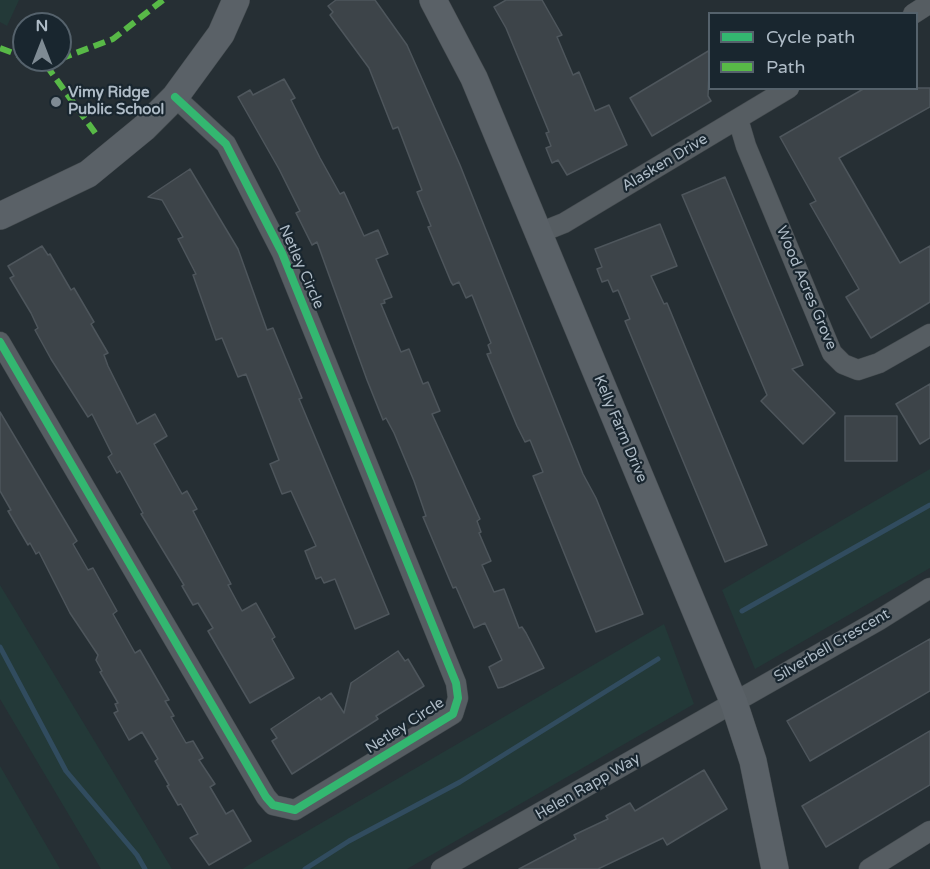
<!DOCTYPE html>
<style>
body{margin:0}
#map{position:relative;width:930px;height:869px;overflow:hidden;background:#262f34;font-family:"Varela Round",sans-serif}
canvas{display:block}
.legend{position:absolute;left:708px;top:12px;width:210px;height:78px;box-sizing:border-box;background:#19262f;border:2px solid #55626c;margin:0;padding:8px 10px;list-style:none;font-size:18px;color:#afbcc7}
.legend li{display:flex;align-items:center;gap:12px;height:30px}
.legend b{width:30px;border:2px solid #55626c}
.north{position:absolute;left:12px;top:12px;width:60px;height:60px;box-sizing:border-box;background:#19262f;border:2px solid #55626c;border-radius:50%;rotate:0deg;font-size:16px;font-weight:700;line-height:24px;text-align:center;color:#afbcc7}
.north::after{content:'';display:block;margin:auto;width:21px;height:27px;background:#7f8b94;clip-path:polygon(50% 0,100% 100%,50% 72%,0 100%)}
</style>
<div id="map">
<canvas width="930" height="869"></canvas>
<ul class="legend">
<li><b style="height:8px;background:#33b770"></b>Cycle path</li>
<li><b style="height:8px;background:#58b947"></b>Path</li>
</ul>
<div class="north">N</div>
</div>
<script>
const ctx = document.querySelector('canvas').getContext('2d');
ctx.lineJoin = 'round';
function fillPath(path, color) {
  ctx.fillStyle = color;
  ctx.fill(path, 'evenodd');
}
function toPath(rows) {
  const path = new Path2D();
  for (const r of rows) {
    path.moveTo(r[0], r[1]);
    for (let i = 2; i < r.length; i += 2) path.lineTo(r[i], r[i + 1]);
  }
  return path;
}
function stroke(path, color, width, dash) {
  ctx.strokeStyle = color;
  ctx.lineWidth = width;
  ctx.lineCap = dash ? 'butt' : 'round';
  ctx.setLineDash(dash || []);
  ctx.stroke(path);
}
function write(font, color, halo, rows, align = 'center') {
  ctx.font = font + ' "Varela Round",sans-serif';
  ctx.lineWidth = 4.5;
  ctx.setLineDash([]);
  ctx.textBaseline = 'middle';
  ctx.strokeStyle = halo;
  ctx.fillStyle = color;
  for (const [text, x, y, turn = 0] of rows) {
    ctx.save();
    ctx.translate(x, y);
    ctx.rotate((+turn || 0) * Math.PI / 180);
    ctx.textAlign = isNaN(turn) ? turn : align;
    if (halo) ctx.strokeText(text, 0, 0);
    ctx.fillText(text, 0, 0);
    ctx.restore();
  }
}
fillPath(toPath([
 [0,0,19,0,7,26,0,22],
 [930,469,930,568,755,669,722,590],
 [0,585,172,869,101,869,0,699],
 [664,624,694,704,407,869,242,869],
 [0,766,59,867,60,869,0,869]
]), '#233938');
stroke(toPath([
 [742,611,930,505],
 [0,647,66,771,137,855,145,869],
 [305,869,349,841,460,782,658,659]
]), '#314c5f', 5);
const building = toPath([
 [336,0,375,0,407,45,460,165,583,474,596,498,643,614,596,632,533,476,543,472,530,440,525,442,517,426,487,354,491,353,488,345,491,343,472,295,466,298,459,282,453,285,451,282,428,227,431,226,417,192,422,190,401,135,398,127,393,129,369,68,330,15,333,12,328,6,336,0],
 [506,0,542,0,562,35,557,37,573,75,579,72,595,111,609,105,627,145,567,175,558,160,552,163,546,148,551,146,546,133,549,132,506,28,494,7,506,0],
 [710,50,708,96,711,101,652,136,630,98,710,50],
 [284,79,295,98,291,100,320,158,340,194,344,192,364,236,378,230,388,254,376,259,392,297,384,300,385,303,381,304,401,352,409,349,423,384,428,382,440,411,432,414,480,519,477,521,481,532,479,533,491,561,482,565,494,592,504,589,519,628,522,627,526,633,544,668,503,687,498,688,489,667,502,660,485,623,474,628,456,587,453,588,423,517,426,516,414,481,394,433,386,418,383,420,367,380,317,242,312,245,296,213,300,211,279,169,238,97,250,90,253,95,284,79],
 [865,88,930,88,930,107,839,158,900,263,930,246,930,302,871,338,846,297,859,289,810,204,816,201,780,137,865,88],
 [190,169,238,249,267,330,273,328,302,398,299,399,389,614,355,629,335,579,324,583,321,577,316,579,305,551,316,546,291,491,282,494,270,464,279,460,246,374,238,377,222,338,216,340,193,275,196,274,178,239,183,237,162,200,148,197,190,169],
 [725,177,803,365,792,369,835,413,803,444,761,401,767,395,682,195,725,177],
 [660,224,677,266,651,276,664,304,667,303,767,545,725,562,625,321,630,319,618,290,613,292,608,280,602,282,597,269,602,267,595,249,660,224],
 [42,246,48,255,50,254,71,290,74,288,94,322,91,324,108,353,104,355,108,366,137,424,155,414,167,436,154,444,182,494,187,491,197,509,193,511,231,584,228,585,242,611,256,603,275,637,272,639,294,678,250,703,208,631,213,628,198,603,193,605,182,586,184,585,141,514,143,513,120,471,117,473,108,457,112,454,92,414,88,417,51,359,35,330,38,328,31,313,10,278,14,276,8,266,42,246],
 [930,384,930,438,920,444,896,404,930,384],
 [0,412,77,541,73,544,88,570,93,568,117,611,113,614,135,653,140,650,169,700,165,701,174,716,171,717,186,743,193,741,203,758,199,760,215,784,210,787,226,814,233,810,251,841,209,865,190,838,198,834,181,804,178,805,167,786,169,785,155,761,158,759,142,732,129,740,114,713,118,711,115,704,118,703,100,672,102,671,96,660,98,655,70,613,39,552,36,554,30,543,28,545,8,511,11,510,0,491,0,412],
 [845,416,897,416,897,461,845,461,845,416],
 [930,639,930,691,810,761,787,721,930,639],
 [398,651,405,661,408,659,424,686,376,716,378,719,292,774,272,741,277,738,271,729,319,697,321,700,331,693,344,713,351,683,398,651],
 [930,731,930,785,826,847,802,806,930,731],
 [704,770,727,809,667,845,663,838,598,869,519,869,576,839,574,835,608,819,606,816,630,803,635,811,704,770]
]);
fillPath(building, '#3d4449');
stroke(building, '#4e565c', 1.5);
const street = toPath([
 [913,14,930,3],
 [738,119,746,146,832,353,843,364,858,370,879,363,930,334],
 [539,233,564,223,789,88],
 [0,342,266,797,273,805,295,810,453,714,458,698,456,683,282,253,226,144,175,97],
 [441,869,879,620,930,588],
 [869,869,930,831]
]);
const secondary = toPath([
 [433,0,474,78,734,703,753,761,775,869],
 [0,216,88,174,144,128,175,97,221,34,236,0]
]);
stroke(street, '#444b4f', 21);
stroke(secondary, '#444b4f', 28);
stroke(street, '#565d62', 20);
stroke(secondary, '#5a6167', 27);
stroke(toPath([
 [0,48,24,57],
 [60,59,113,39,163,0],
 [32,60,46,65,52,63],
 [46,65,96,134]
]), '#58b947', 6, [12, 6]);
stroke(toPath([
 [0,342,266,797,273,805,295,810,453,714,458,698,456,683,282,253,226,144,175,97]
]), '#33b770', 8);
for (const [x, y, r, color] of [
 [56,102,6,"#7f8b94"]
]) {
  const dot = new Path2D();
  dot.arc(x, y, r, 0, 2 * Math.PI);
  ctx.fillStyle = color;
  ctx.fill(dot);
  stroke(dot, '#19262f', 2);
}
write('bold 15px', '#afbcc7', '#19262f', [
 ["Vimy Ridge",68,93],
 ["Public School",68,110]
], 'left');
write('15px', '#afbcc7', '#19262f', [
 ["Alasken Drive",665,163,-31],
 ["Netley Circle",301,267,66],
 ["Wood Acres Grove",806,288,67],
 ["Kelly Farm Drive",620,429,67],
 ["Silverbell Crescent",832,646,-30],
 ["Netley Circle",405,726,-33],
 ["Helen Rapp Way",588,787,-30]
]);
</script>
